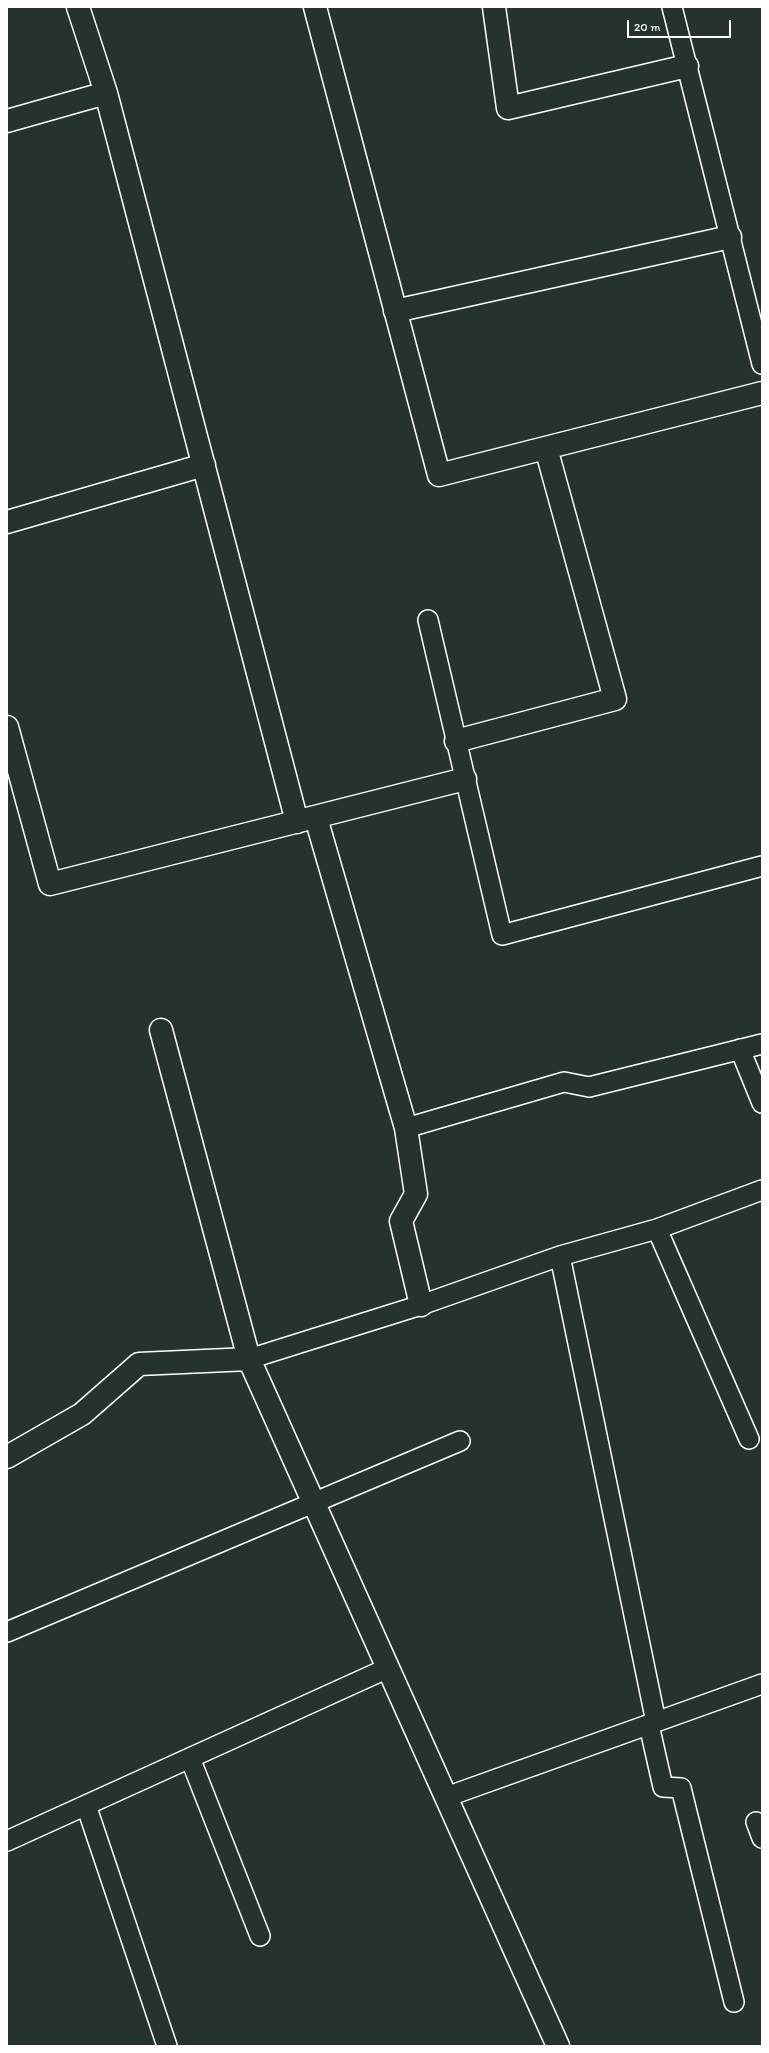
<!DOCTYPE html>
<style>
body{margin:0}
#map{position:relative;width:769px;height:2053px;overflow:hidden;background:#26332d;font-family:Itim,sans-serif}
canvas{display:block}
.frame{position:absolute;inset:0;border:8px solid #fff;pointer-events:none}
.scale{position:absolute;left:627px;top:20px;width:104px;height:18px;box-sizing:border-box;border:2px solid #fff;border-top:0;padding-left:5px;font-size:12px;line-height:14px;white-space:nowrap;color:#fff;-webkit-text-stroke:3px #26332d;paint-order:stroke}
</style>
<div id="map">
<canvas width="769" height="2053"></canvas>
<div class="frame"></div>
<div class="scale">20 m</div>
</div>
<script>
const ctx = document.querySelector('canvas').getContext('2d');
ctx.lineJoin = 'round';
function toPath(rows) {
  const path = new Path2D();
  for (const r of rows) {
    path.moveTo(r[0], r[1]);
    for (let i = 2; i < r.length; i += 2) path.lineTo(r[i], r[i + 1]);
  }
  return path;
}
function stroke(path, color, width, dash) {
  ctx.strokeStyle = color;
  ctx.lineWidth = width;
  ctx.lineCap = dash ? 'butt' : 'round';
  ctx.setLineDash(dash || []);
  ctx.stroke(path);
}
const service = toPath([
 [672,7,762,364],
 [428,620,502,935,762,866],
 [740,1049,762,1103],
 [406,1128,564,1082,589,1087,762,1044],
 [657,1229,749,1439],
 [560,1256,656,1722],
 [249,1359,421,1305,560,1256,657,1229,762,1190],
 [7,1632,460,1441],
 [649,1725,663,1787,681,1788,734,2002],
 [190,1758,260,1936],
 [446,1797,762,1684],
 [86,1805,167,2046],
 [756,1822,762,1838],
 [7,1841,388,1668]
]);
const minor = toPath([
 [78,7,106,93,297,822],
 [315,7,439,475,762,393],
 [494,7,508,108,687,66],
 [7,121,106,93],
 [395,311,730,237],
 [7,522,204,465],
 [7,727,50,884,465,779],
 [456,741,615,699,546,448],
 [316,818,406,1128,416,1194,401,1221,421,1305],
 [161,1030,249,1359,558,2046],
 [7,1457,82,1414,139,1364,249,1359]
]);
stroke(service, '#fff', 22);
stroke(minor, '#fff', 25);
stroke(service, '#26332d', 19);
stroke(minor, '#26332d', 22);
</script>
